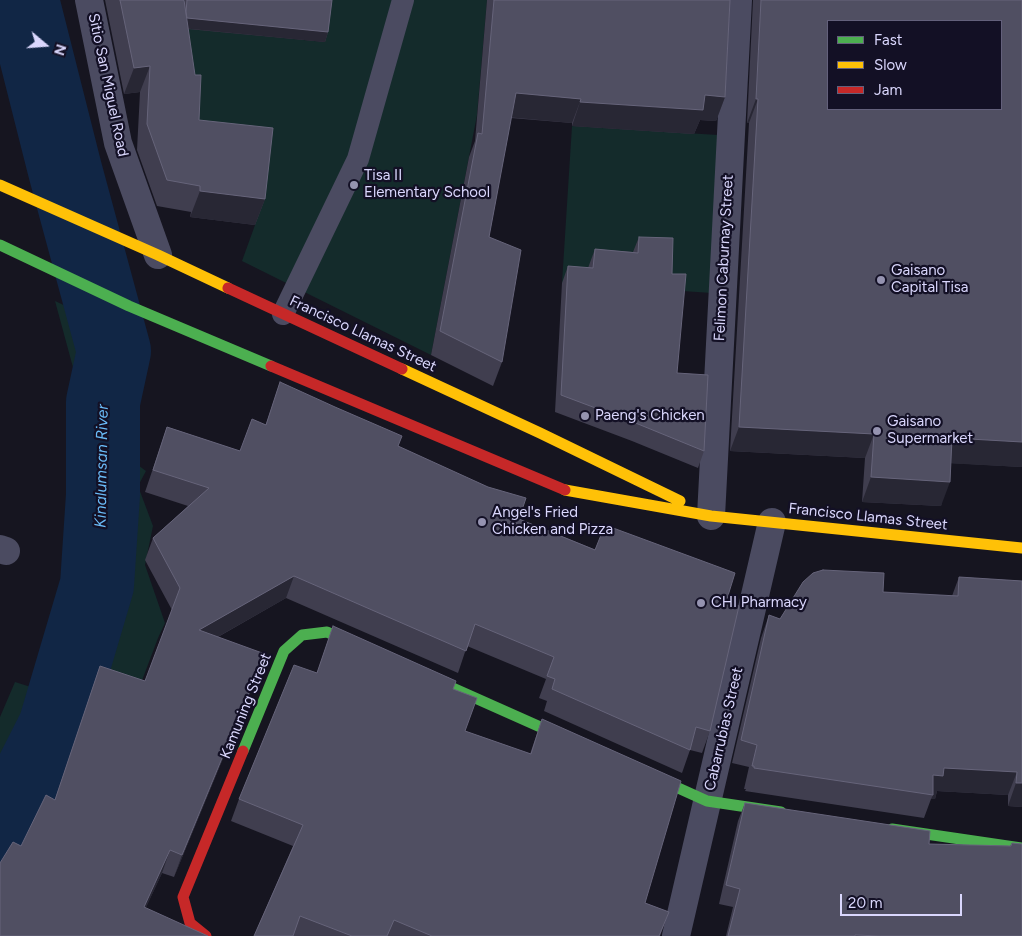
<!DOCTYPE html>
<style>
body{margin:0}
#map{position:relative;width:1022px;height:936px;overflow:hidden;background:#161520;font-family:Figtree,sans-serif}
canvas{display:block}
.legend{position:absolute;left:827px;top:20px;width:175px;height:90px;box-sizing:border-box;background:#131025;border:1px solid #63607b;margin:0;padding:6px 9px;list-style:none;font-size:15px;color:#dad7fd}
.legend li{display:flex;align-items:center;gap:10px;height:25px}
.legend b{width:25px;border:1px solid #63607b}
.north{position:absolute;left:20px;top:20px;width:50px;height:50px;-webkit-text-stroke:4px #131025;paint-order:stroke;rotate:108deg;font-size:14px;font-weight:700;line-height:20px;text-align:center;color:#dad7fd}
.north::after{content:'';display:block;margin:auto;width:18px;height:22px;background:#dad7fd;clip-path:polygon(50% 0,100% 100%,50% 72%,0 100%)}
.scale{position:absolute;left:840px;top:894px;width:122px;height:22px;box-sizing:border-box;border:2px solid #dad7fd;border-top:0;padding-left:6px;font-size:15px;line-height:18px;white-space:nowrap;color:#dad7fd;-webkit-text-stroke:4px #131025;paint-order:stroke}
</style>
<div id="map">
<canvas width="1022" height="936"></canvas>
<ul class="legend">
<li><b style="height:6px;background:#4caf50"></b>Fast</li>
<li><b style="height:6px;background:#ffc107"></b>Slow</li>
<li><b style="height:6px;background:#c62828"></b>Jam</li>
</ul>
<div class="north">N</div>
<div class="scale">20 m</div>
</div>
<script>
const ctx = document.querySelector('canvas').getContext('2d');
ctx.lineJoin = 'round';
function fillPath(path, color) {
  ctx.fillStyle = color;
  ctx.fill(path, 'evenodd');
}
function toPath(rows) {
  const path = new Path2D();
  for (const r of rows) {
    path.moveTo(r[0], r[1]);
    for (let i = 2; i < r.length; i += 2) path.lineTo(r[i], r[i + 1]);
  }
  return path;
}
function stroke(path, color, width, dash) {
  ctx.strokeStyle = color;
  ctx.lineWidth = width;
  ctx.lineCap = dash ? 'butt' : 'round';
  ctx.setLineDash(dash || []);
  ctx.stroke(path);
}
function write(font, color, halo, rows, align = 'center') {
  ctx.font = font + ' Figtree,sans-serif';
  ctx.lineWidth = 4.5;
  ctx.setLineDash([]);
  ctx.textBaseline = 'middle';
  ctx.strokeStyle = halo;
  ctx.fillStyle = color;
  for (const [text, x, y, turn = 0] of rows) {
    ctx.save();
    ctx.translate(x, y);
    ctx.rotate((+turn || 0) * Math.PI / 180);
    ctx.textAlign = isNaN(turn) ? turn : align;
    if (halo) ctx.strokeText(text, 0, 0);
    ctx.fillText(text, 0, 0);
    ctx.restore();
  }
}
fillPath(toPath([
 [330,0,487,0,477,115,431,355,242,261,255,225,263,155,198,147,181,28,324,42],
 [572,126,718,135,712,293,562,283],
 [55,301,120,331,113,357,122,374,119,381,115,448,146,471,138,486,153,526,145,565,165,623,158,638,135,699,92,689,78,704,29,817,0,868,0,717,15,682,34,688,39,664,69,585,81,524,84,408]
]), '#142b2b');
stroke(toPath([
 [0,836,55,727,97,585,103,495,103,402,114,351,65,170,22,0]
]), '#112645', 74);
stroke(toPath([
 [283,314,358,159,403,0]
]), '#4b4b61', 22);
stroke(toPath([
 [89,0,118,143,158,255],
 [711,516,738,0],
 [0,549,6,551],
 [676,936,772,522]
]), '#4b4b61', 28);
stroke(toPath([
 [0,245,129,306,271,366],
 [419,673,574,742],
 [243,751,284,651,302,635,327,632,364,649],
 [645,773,707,801,781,812],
 [892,829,1022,848]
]), '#4caf50', 11);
stroke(toPath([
 [0,185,158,255,228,288],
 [402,369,540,433,680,501],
 [565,490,711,516,1022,548]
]), '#ffc107', 11);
stroke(toPath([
 [228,288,402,369],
 [271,366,565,490],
 [206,936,190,923,183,897,243,751]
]), '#c62828', 11);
fillPath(toPath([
 [105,0,184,0,185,3,185,0,332,0,328,32,325,42,188,29,199,120,265,199,255,225,190,217,191,212,157,206,137,150,140,92,124,94],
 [487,0,730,0,725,97,716,121,700,120,694,134,572,126,572,123,511,118,489,237,502,362,493,386,431,355,469,157,475,141],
 [753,0,1022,0,1022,467,951,463,941,506,862,502,865,458,730,451,749,123,747,123],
 [639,237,672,274,677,373,704,451,698,468,632,441,555,412,562,283,568,266,588,268,595,249,633,252],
 [280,382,398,446,519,519,726,602,710,731,702,753,690,750,682,773,544,711,547,701,539,698,546,679,467,646,458,673,286,598,218,637,257,676,174,877,162,873,146,907,0,936,21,846,55,799,100,666,145,681,172,610,145,560,153,538,188,506,145,492,167,427,240,451,266,424],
 [959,577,1022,581,1022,807,1008,806,1008,795,937,791,935,799,931,799,924,818,745,791,746,789,744,789,749,767,732,763,761,638,769,615,780,619,883,592,952,596],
 [333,626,453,689,465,731,530,754,542,719,645,903,669,912,660,936,254,936,293,846,231,821,239,799,317,673],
 [745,803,929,844,1010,846,1012,843,1022,936,726,936,733,907,719,904,738,821]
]), '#403e4f');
fillPath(toPath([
 [185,18,328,32,325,42,181,28],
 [150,66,140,92,124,94,134,68],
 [516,93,581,99,572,123,507,117],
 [705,95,725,97,716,121,700,120,694,134,572,126,580,102],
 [756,99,758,99,749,123,747,123],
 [200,191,265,199,255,225,190,217],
 [739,427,874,434,865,458,730,451],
 [952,438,1022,442,1022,467,944,463],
 [871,477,950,482,941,506,862,502],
 [294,576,286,598,191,652,199,630],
 [265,654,257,676,174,877,182,855],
 [944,768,1017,772,1008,795,937,791,935,799,931,799,933,795,933,775],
 [1016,783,1022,783,1022,807,1008,806],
 [170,850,162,873,136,929,144,907]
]), '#282734');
const building = toPath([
 [120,0,184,0,195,75,201,75,199,120,273,128,265,199,200,191,200,186,167,180,147,124,150,66,134,68,120,0],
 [187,0,332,0,328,32,187,18,186,12,187,0],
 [494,0,730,0,725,97,705,95,703,110,580,102,581,99,516,93,489,237,521,250,502,362,440,331,478,133,482,134,494,0],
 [761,0,1022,0,1022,442,952,438,950,482,871,477,874,434,739,427,758,99,756,99,761,0],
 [828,21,1001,21,1001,109,828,109,828,21],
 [639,237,673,238,672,274,686,274,677,373,708,375,704,451,638,424,561,395,568,266,593,268,595,249,638,253,639,237],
 [280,382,335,407,402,436,398,446,488,487,526,498,519,519,595,550,605,525,735,573,726,602,739,606,710,731,696,727,690,750,552,689,555,679,547,676,554,657,475,624,466,651,294,576,199,630,265,654,182,855,170,850,144,907,208,936,0,936,0,863,13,842,21,846,46,795,55,800,100,666,145,681,180,588,153,538,209,488,153,470,167,427,240,451,252,419,266,425,280,382],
 [823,570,884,573,883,592,958,596,959,577,1022,581,1022,783,1016,783,1017,772,944,768,943,776,933,775,933,795,754,768,754,766,752,766,757,745,741,740,769,615,780,619,803,582,813,573,823,570],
 [333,626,456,681,453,689,477,698,465,731,531,754,542,719,681,781,645,903,669,912,659,936,432,936,394,920,387,936,352,936,300,916,293,936,254,936,303,825,239,799,294,665,317,673,333,626],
 [745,803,930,831,929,844,1011,846,1012,843,1022,844,1022,936,881,936,855,935,855,936,728,936,740,889,726,885,745,803]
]);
fillPath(building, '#504f62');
stroke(building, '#66647a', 1);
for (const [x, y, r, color] of [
 [354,185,5,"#9593b0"],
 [881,280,5,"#9593b0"],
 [585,416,5,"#9593b0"],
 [877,431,5,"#9593b0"],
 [482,522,5,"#9593b0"],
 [701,603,5,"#9593b0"]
]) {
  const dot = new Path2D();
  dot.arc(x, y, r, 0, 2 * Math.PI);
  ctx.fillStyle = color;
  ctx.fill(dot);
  stroke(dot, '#131025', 2);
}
write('15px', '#dad7fd', '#131025', [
 ["Sitio San Miguel Road",108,85,78],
 ["Felimon Caburnay Street",724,258,-87],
 ["Francisco Llamas Street",363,334,25],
 ["Francisco Llamas Street",868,517,6],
 ["Kamuning Street",246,706,-68],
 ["Cabarrubias Street",724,729,-77]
]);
write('15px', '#dad7fd', '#131025', [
 ["Tisa II",364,176],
 ["Elementary School",364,193],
 ["Gaisano",891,271],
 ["Capital Tisa",891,288],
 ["Paeng's Chicken",595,416],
 ["Gaisano",887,422],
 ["Supermarket",887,439],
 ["Angel's Fried",492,513],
 ["Chicken and Pizza",492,530],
 ["CHI Pharmacy",711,603]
], 'left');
write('italic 16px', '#6abbf8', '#131025', [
 ["Kinalumsan River",102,466,-89]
]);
</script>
